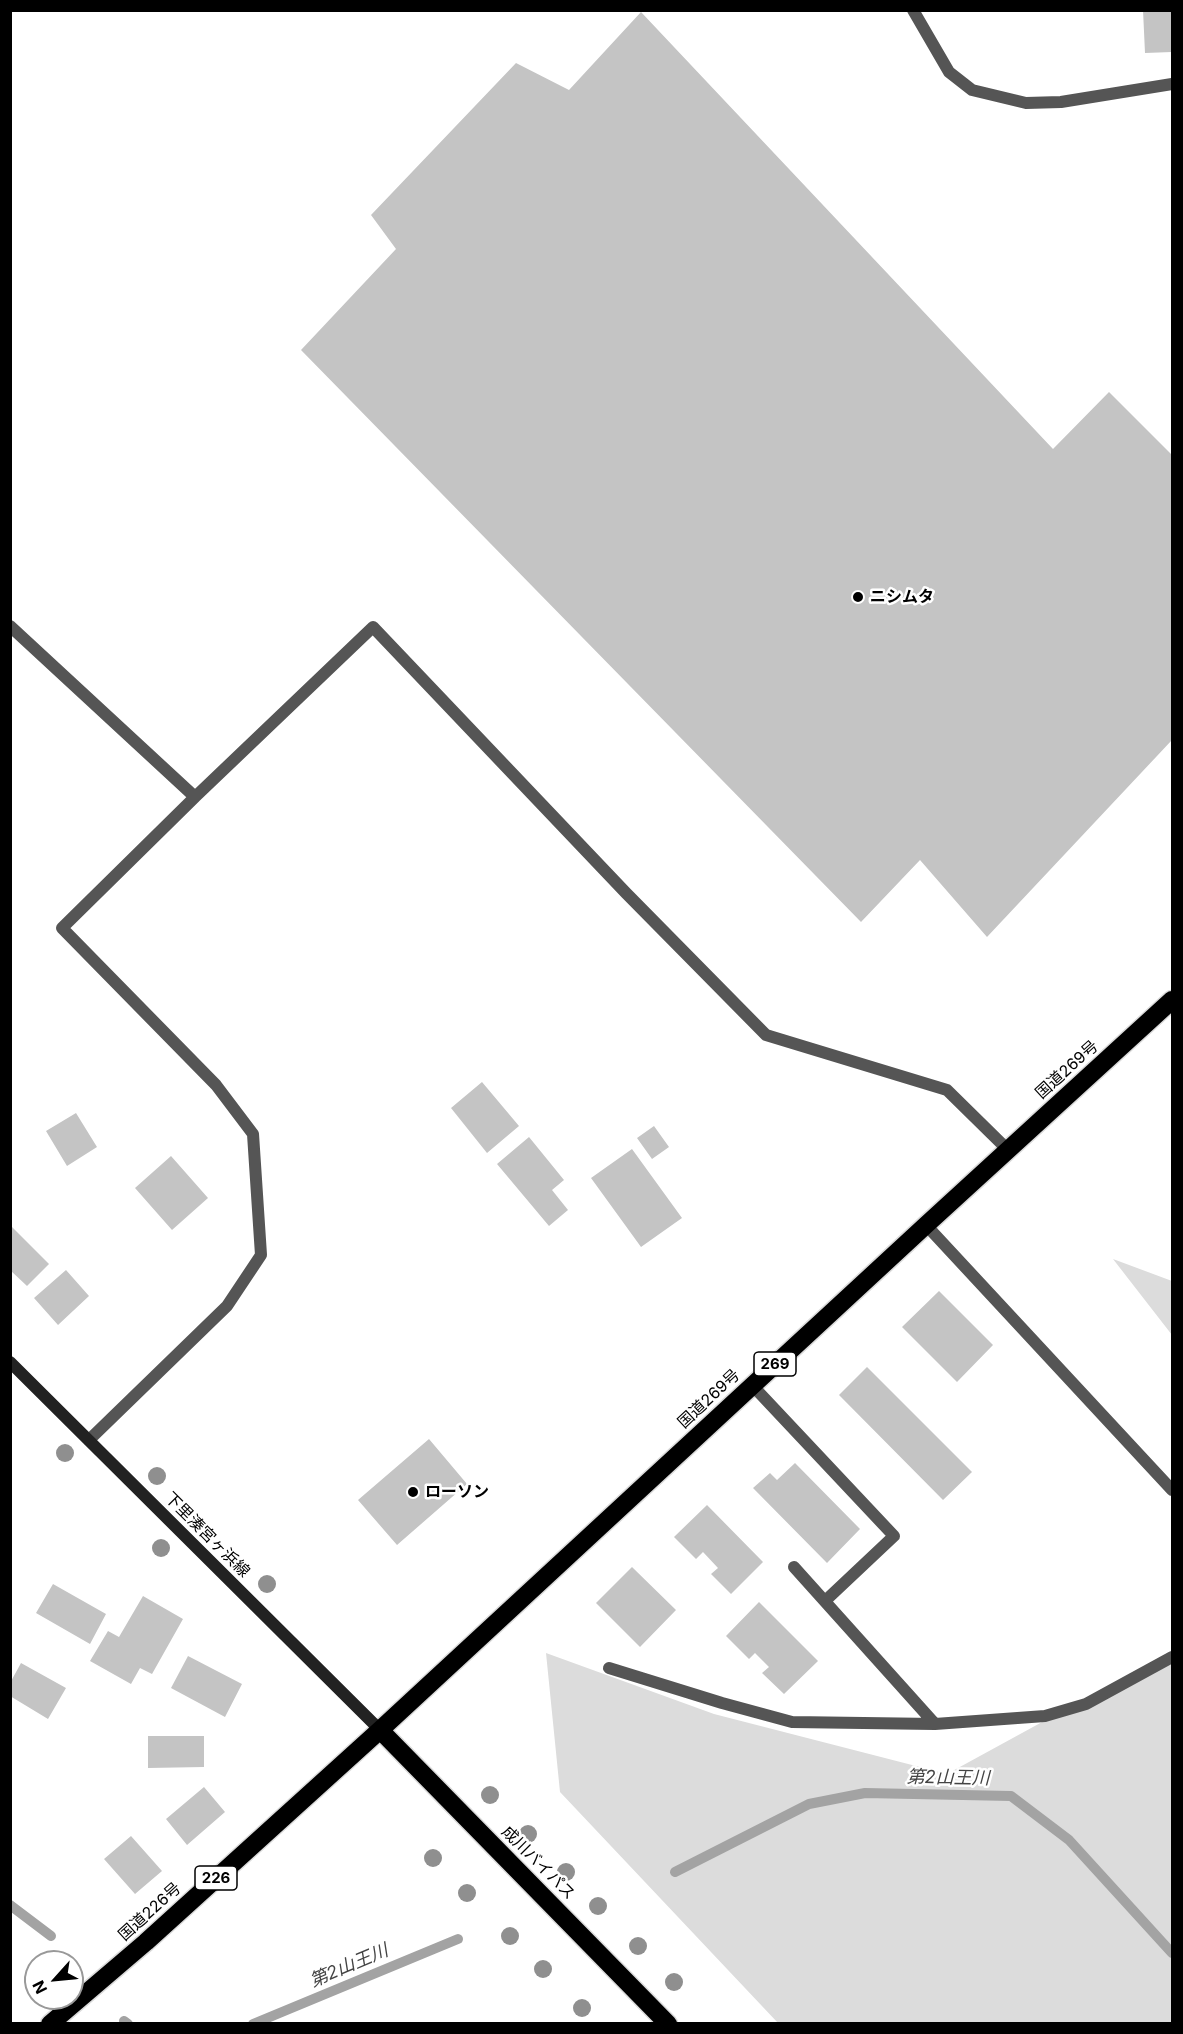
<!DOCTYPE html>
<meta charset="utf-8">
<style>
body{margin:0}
#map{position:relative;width:1183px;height:2034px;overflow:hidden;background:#fff;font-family:Inter,sans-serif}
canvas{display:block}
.frame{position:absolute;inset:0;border:12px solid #000;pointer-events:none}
.north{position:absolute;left:24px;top:1950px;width:60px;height:60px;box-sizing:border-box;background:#fff;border:2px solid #999;border-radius:50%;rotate:243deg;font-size:16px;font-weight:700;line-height:24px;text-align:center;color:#000}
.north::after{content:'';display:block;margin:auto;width:21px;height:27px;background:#000;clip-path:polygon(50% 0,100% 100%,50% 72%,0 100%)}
</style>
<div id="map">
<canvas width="1183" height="2034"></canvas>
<div class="frame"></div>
<div class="north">N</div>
</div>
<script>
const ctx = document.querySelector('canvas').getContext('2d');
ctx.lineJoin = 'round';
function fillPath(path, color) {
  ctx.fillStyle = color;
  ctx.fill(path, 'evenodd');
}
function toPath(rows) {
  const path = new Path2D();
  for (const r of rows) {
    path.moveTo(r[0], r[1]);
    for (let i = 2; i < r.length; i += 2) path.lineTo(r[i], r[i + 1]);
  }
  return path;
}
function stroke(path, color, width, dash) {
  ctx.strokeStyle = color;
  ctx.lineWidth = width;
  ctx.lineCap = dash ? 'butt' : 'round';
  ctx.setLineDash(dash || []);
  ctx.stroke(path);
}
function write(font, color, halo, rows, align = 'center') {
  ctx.font = font + ' Inter,"Noto Sans JP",sans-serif';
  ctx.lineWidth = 5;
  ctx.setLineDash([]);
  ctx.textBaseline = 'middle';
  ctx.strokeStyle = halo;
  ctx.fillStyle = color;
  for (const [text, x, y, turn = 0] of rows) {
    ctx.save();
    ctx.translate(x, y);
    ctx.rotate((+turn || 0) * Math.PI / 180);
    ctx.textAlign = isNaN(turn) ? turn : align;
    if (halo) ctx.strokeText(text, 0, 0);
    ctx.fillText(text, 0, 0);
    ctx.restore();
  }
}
fillPath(toPath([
 [1113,1259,1172,1281,1172,1335],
 [1172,1651,1172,2023,778,2023,560,1792,546,1653,714,1714,947,1774]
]), '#dcdcdc');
stroke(toPath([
 [675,1872,809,1804,865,1793,1011,1796,1069,1840,1172,1953],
 [10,1905,51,1936],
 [124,2021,128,2024],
 [253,2024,458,1939]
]), '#a3a3a3', 10);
fillPath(toPath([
 [1143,10,1172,10,1172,52,1145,53],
 [641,12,1053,449,1109,392,1172,455,1172,740,987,937,920,860,861,922,301,350,396,249,371,215,516,63,569,90],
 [482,1082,519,1126,487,1153,451,1108],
 [76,1113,97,1147,67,1166,46,1131],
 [654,1126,669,1147,652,1159,637,1138],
 [529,1137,564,1180,552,1190,568,1210,549,1226,497,1164],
 [632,1149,682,1218,641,1247,591,1178],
 [171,1156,208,1198,172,1230,135,1188],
 [10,1225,49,1264,27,1286,10,1270],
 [66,1270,89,1296,58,1325,34,1298],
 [939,1291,993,1345,957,1382,902,1327],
 [867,1367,972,1472,943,1500,839,1395],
 [429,1439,467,1484,397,1545,358,1500],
 [795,1463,860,1529,827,1563,753,1488,770,1473,777,1480],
 [707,1505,763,1562,731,1594,711,1574,718,1568,703,1552,696,1559,674,1537],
 [632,1567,676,1610,640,1647,596,1603],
 [53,1584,106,1614,90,1644,36,1613],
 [143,1596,183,1619,152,1674,140,1668,131,1684,90,1661,108,1631,119,1637],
 [759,1602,818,1661,784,1694,762,1673,769,1667,755,1653,749,1659,726,1636],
 [188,1656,242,1684,225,1717,171,1688],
 [21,1663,66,1688,48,1719,10,1696,10,1683],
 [148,1736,204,1736,204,1767,148,1768],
 [204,1787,225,1812,187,1845,166,1819],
 [131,1836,162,1871,135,1894,104,1859]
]), '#c4c4c4');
const highway = toPath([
 [380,1730,668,2024],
 [50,2024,146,1942,380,1730,926,1225,1172,1000]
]);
stroke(highway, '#dbdbdb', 21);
stroke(toPath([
 [10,626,195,797,62,928,216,1085,253,1134,261,1255,227,1306,89,1440],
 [195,797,373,627,626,893,766,1035,947,1090,1008,1150]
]), '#555', 12);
stroke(toPath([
 [913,10,949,72,972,90,1026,103,1061,102,1172,84],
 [926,1225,1172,1490],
 [752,1385,894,1536,825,1601],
 [794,1567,935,1724],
 [609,1668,722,1703,792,1722,935,1724,1045,1716,1086,1704,1172,1657]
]), '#555', 12);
stroke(toPath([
 [10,1362,380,1730]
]), '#222', 12);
stroke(highway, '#000', 18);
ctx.fillStyle = '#8f8f8f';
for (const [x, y] of [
 [65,1453],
 [157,1476],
 [161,1548],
 [267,1584],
 [490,1795],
 [528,1834],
 [433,1858],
 [566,1872],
 [467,1893],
 [598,1906],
 [510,1936],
 [638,1946],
 [543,1969],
 [674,1982],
 [582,2008]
]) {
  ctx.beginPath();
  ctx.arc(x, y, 9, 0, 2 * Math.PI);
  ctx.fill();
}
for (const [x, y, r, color] of [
 [858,597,6,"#000"],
 [413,1492,6,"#000"]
]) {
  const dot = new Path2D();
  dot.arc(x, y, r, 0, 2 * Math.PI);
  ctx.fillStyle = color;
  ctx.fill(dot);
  stroke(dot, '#fff', 2);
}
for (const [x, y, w] of [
 [775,1364,42],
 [216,1878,42]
]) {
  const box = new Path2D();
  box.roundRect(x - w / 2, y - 12, w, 24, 4.5);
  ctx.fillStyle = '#fff';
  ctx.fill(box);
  stroke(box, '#000', 1.5);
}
write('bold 15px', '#000', null, [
 ["269",775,1364],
 ["226",216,1878]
]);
write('bold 16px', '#000', '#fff', [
 ["ニシムタ",870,597],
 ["ローソン",425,1492]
], 'left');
write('16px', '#000', '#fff', [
 ["国道269号",1067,1070,-42],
 ["国道269号",709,1399,-43],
 ["下里湊宮ヶ浜線",207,1535,45],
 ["成川バイパス",538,1863,45],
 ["国道226号",150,1912,-42]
]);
write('italic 18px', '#444', '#fff', [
 ["第2山王川",948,1778,1],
 ["第2山王川",349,1966,-23]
]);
</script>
